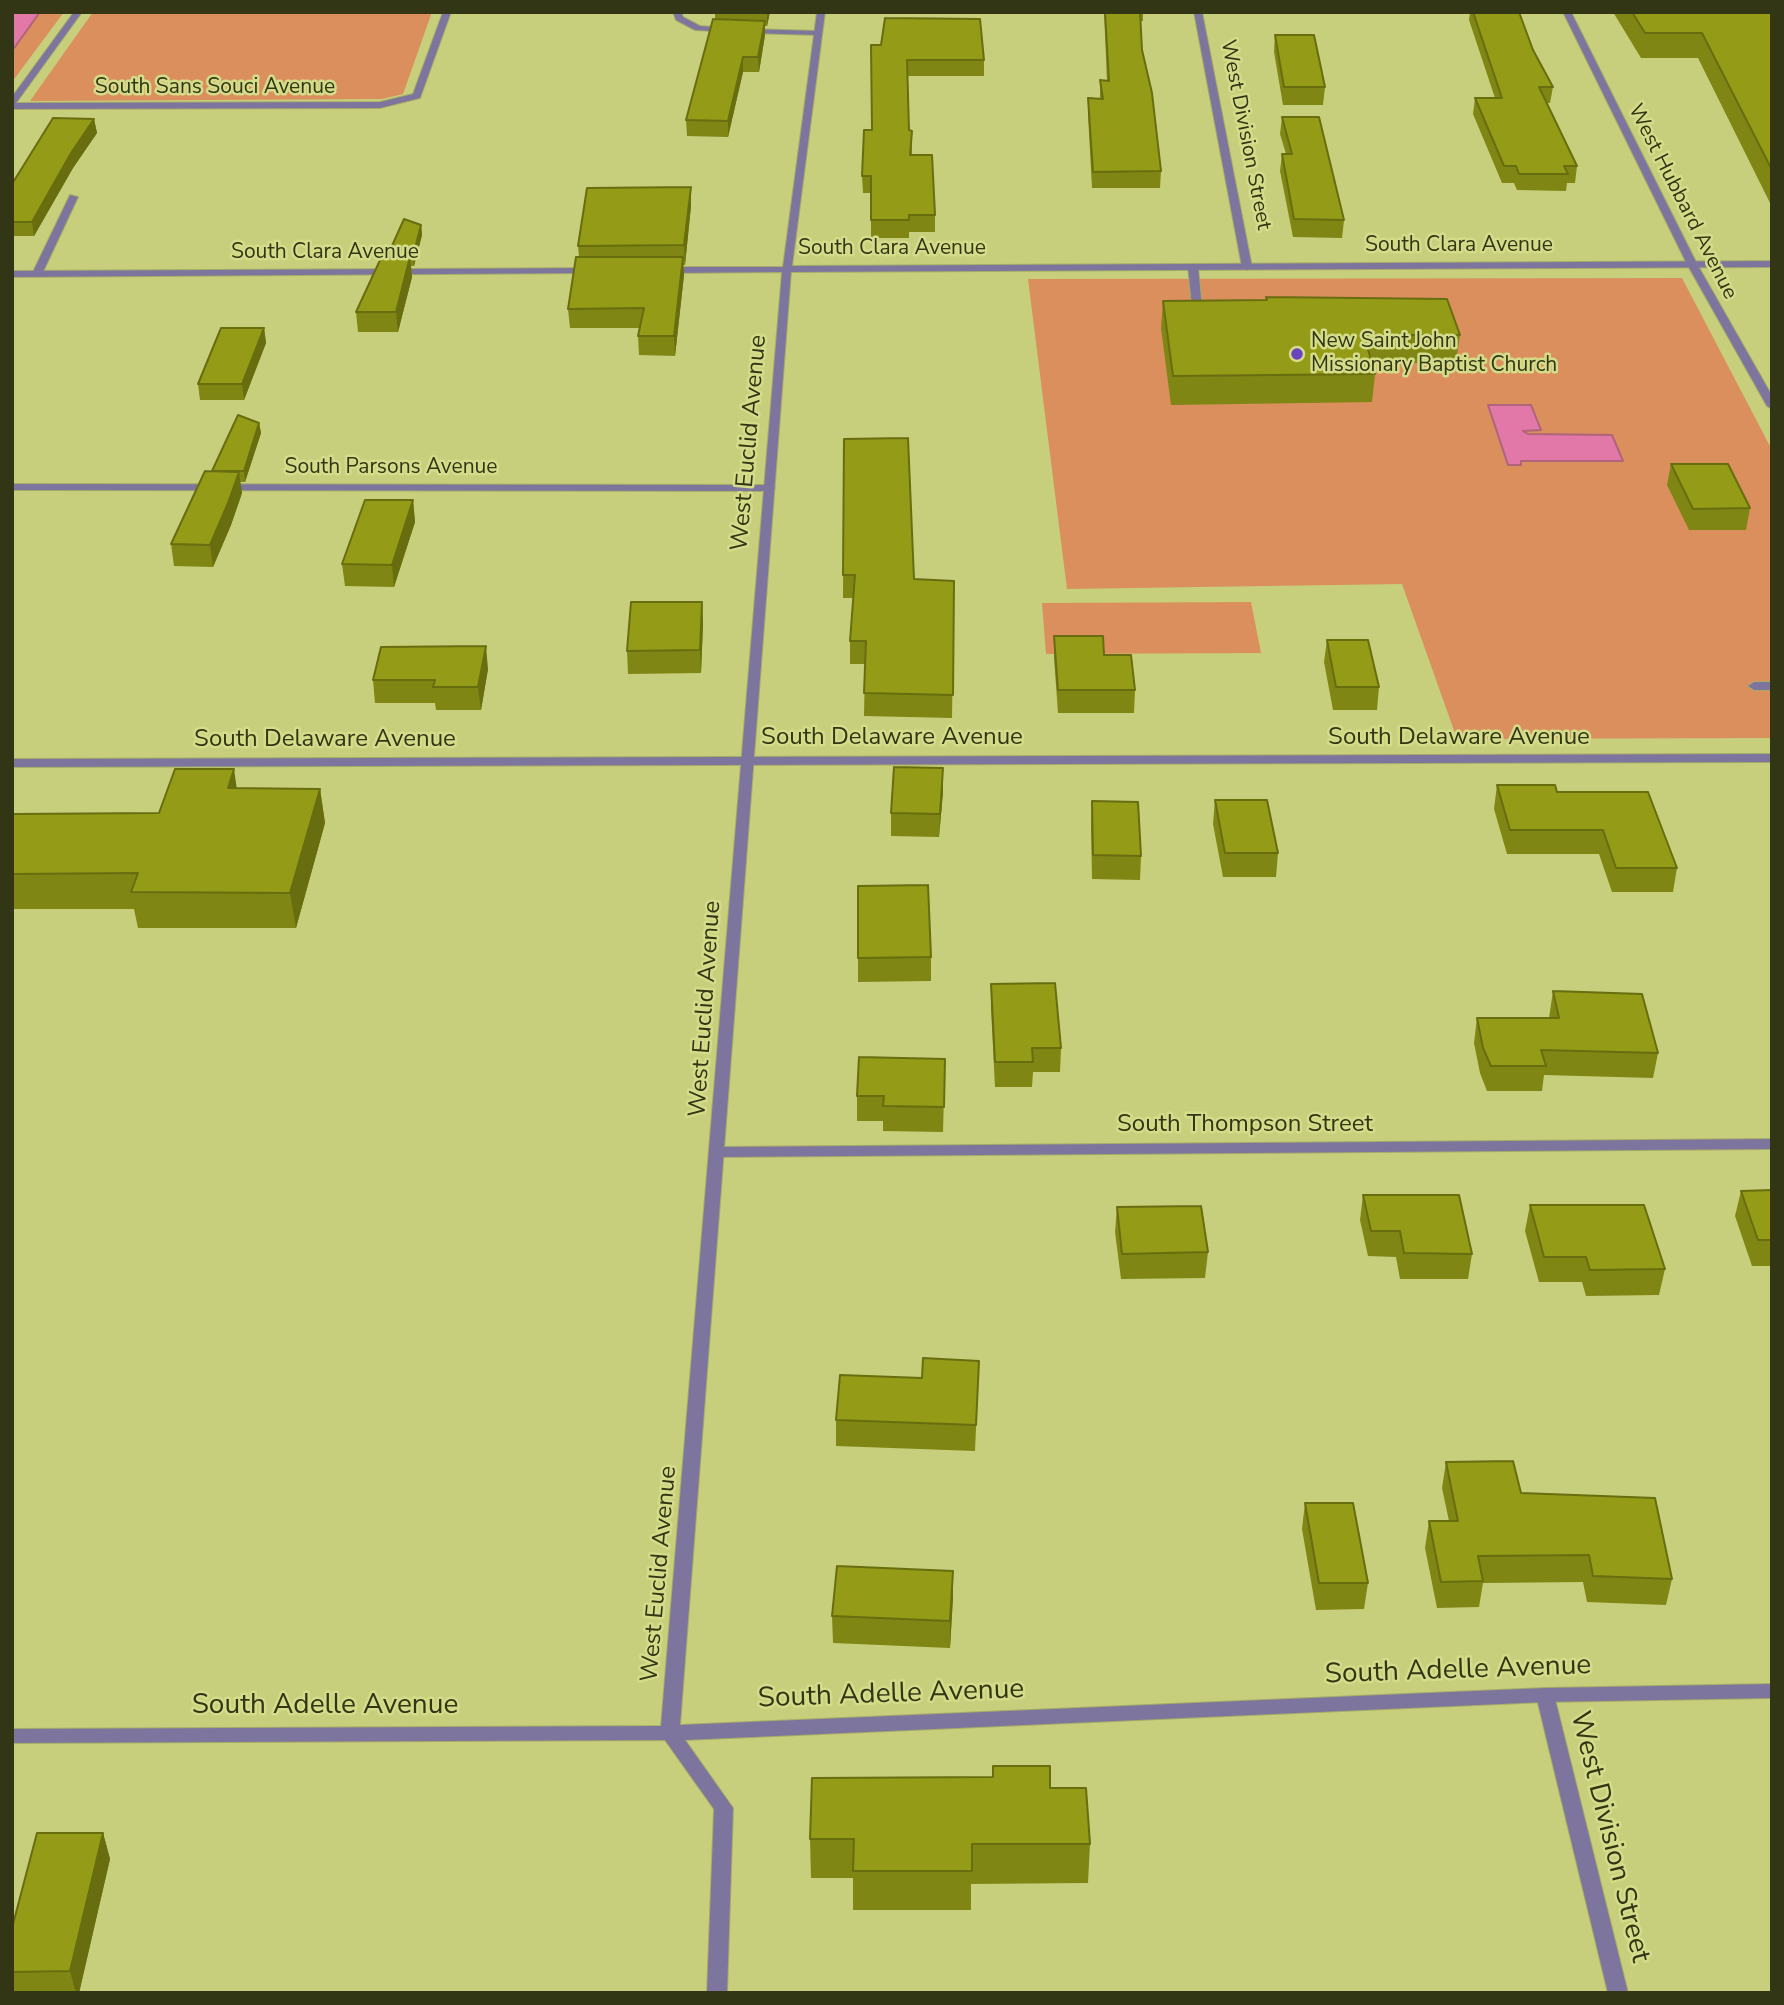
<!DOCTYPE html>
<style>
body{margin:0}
#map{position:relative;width:1784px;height:2005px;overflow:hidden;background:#c7cf7d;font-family:"Nunito Sans",sans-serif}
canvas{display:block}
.frame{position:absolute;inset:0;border:14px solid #333614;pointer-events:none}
</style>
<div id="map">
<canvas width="1784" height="2005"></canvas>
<div class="frame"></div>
</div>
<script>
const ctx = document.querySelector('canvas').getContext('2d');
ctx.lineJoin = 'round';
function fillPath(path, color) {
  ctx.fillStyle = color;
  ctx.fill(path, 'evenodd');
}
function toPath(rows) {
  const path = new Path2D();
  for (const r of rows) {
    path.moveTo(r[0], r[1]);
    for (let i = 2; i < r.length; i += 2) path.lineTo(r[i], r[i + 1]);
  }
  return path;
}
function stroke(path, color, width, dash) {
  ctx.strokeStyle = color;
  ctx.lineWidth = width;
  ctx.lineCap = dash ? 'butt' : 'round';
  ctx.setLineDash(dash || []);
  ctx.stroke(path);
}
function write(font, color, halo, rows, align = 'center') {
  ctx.font = font + ' "Nunito Sans",sans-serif';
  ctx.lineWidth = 5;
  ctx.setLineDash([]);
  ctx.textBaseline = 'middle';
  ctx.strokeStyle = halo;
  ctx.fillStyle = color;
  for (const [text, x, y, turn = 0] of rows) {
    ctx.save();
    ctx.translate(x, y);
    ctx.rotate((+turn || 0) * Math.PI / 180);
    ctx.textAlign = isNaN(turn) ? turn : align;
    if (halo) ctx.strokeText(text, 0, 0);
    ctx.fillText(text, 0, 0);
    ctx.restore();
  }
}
fillPath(toPath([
 [40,12,64,12,12,82,12,51],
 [93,12,432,12,403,94,382,99,30,101],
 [1682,278,1772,450,1772,738,1457,739,1402,584,1067,589,1028,279],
 [1251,602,1261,653,1046,654,1042,603]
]), '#da8f5d');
const water = toPath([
 [12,12,40,12,12,51,12,12],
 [1488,405,1531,405,1541,430,1523,431,1528,434,1612,435,1623,461,1521,461,1521,465,1508,465,1488,405]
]);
fillPath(water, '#e278a7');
stroke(water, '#ae647b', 2);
const service = toPath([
 [673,12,681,12,683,17,700,26,728,28,732,30,728,32,695,30,676,20,673,12],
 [749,29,818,31,822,33,818,35,746,33,745,31,749,29],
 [70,195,78,197,42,274,34,276,32,274,70,195],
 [1193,264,1198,267,1202,307,1197,310,1192,307,1188,267,1193,264],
 [1772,682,1772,690,1754,690,1748,686,1754,682,1772,682]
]);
const minor = toPath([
 [74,12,82,12,16,103,380,102,413,94,443,12,451,12,420,98,380,108,12,109,12,97,74,12],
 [1194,12,1202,12,1252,267,1247,270,1242,267,1194,12],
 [1563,12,1571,12,1697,264,1772,396,1772,409,1767,406,1687,264,1563,12],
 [12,484,770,485,775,488,770,491,12,490,12,484],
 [1772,754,1772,762,12,767,12,759,1772,754],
 [1772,1139,1772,1149,718,1157,711,1152,718,1147,1772,1139],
 [1545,1688,1551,1690,1554,1695,1628,1993,1608,1993,1536,1695,1539,1690,1545,1688]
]);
const tertiary = toPath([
 [817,12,825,12,792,266,1772,261,1772,267,791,272,680,1725,1545,1688,1772,1684,1772,1698,1545,1702,685,1740,733,1808,727,1993,707,1993,714,1809,665,1740,12,1743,12,1729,661,1726,782,272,667,273,662,270,667,267,783,267,817,12],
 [594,268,594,272,591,273,12,277,12,271,594,268]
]);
stroke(service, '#a6ad66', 2);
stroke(minor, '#a6ad66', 2);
stroke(tertiary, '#a6ad66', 2);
fillPath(service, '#7e759f');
fillPath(minor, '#7e759f');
fillPath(tertiary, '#7e759f');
fillPath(toPath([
 [715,12,770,12,767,26,765,26,765,35,759,72,743,72,728,137,687,136,686,120,715,19],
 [1104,12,1143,12,1143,21,1141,21,1142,50,1161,171,1160,188,1092,188,1088,115,1088,98,1100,99,1100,80,1107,81],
 [1470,12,1519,12,1533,50,1553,87,1550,103,1546,103,1577,166,1575,183,1567,183,1566,191,1517,190,1514,183,1502,183,1473,114,1475,98,1495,98,1469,20],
 [1613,12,1772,12,1772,207,1698,58,1641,58],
 [1275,35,1325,87,1323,105,1283,105,1274,52],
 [871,45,984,60,984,76,907,76,909,130,912,147,912,155,935,215,935,232,909,232,909,238,871,238,871,193,863,193,862,176,872,130],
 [1282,117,1344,220,1342,238,1293,237,1280,171,1282,154,1286,154,1280,134],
 [94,119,97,133,73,168,34,236,12,236,12,184],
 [691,206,685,265,683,265,684,275,675,356,639,355,638,336,640,328,570,328,568,309,579,257,578,246],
 [421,225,422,235,414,266,411,266,412,277,398,332,358,332,356,312,387,257],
 [1266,297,1460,335,1456,363,1372,363,1375,374,1372,402,1171,405,1161,328,1163,301,1266,300],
 [264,328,266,343,244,400,200,400,198,384],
 [259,423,261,433,245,482,240,482,242,493,231,525,213,567,174,566,171,544,212,471],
 [844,439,914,579,954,581,952,718,864,716,865,664,850,664,850,641,853,598,843,598],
 [1671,464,1750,508,1746,530,1689,530,1667,485],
 [413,500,415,522,394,587,345,586,342,564],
 [702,602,703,624,701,673,628,674,627,651],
 [1054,636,1104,655,1135,690,1134,713,1058,713,1054,658],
 [1327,640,1379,687,1377,710,1333,710,1324,662],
 [488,669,481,710,436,710,435,703,375,703,373,680],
 [1497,785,1557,792,1677,868,1673,892,1612,892,1599,854,1507,854,1494,809],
 [237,788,320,789,325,823,296,928,138,928,134,909,12,909,12,814,159,813],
 [943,792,939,837,891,836,891,813],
 [1215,800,1278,853,1276,877,1223,877,1213,824],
 [1092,801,1141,856,1140,880,1092,879,1091,825],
 [858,886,931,957,931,981,858,982],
 [991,984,1061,1048,1060,1072,1033,1072,1032,1087,995,1087,991,1008],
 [1553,991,1658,1053,1653,1078,1544,1075,1542,1091,1487,1091,1480,1073,1474,1043,1477,1018,1549,1018],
 [945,1059,943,1132,883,1131,883,1121,857,1121,857,1096],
 [1772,1190,1772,1266,1752,1266,1735,1216,1741,1191],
 [1363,1195,1472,1254,1468,1279,1400,1279,1396,1257,1368,1256,1360,1220],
 [1530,1205,1665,1269,1659,1295,1586,1296,1582,1282,1539,1282,1525,1231],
 [1117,1207,1208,1252,1205,1278,1121,1279,1115,1232],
 [979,1361,975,1451,836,1446,836,1420,922,1378],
 [1446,1462,1521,1493,1672,1579,1666,1605,1587,1602,1583,1582,1483,1583,1479,1607,1437,1608,1425,1548,1429,1521,1449,1521,1442,1488],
 [1305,1503,1368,1583,1364,1609,1316,1610,1302,1529],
 [953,1597,950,1648,833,1643,832,1616],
 [1050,1788,1090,1844,1088,1883,971,1884,971,1910,853,1910,853,1878,811,1878,810,1839],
 [103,1833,110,1859,79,1993,12,1993,12,1928]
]), '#7f8614');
fillPath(toPath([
 [767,12,770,12,767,26],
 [765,21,765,35,759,72,758,57],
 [743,57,743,72,728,137,728,121],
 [94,119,97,133,73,168,34,236,32,222,71,153],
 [691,187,691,206,685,265,684,245],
 [421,225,422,235,414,266,413,256],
 [410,257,412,277,398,332,396,312],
 [683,257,684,275,675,356,674,336],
 [264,328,266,343,244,400,242,384],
 [259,423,261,433,245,482,244,471],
 [239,472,242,493,231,525,213,567,210,545],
 [413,500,415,522,394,587,392,565],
 [702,602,703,624,701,673,700,650],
 [486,646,488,669,481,710,478,687],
 [943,768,943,792,939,837,940,814],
 [234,769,239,804,228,788],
 [320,789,325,823,296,928,290,893],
 [953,1571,953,1597,950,1648,950,1621],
 [103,1833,110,1859,79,1993,76,1993,70,1971]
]), '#686d10');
const building = toPath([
 [1105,12,1140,12,1142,50,1152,93,1161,171,1093,172,1088,98,1103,99,1100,80,1109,81,1105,12],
 [1473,12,1519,12,1533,50,1553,87,1539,87,1577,166,1564,166,1568,174,1519,174,1516,166,1504,166,1475,98,1502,98,1473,12],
 [1632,12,1772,12,1772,170,1702,33,1645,33,1632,12],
 [885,18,980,19,984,60,907,60,909,130,912,131,910,155,932,155,935,215,909,215,909,220,871,220,871,176,862,176,864,130,872,130,871,45,881,45,885,18],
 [713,19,765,21,758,57,743,57,728,121,686,120,713,19],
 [1275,35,1314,35,1325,87,1284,87,1275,35],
 [1282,117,1319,117,1344,220,1294,219,1282,154,1292,154,1282,117],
 [53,118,94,119,71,153,32,222,12,222,12,184,53,118],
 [691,187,684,245,578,246,587,188,691,187],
 [404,219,421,225,413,256,387,257,404,219],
 [410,257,396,312,356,312,381,258,410,257],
 [576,257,683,257,674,336,638,336,644,308,568,309,576,257],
 [1266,297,1447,299,1460,335,1364,335,1375,374,1173,376,1163,301,1267,300,1266,297],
 [221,328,264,328,242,384,198,384,221,328],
 [238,415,259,423,244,471,212,471,238,415],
 [908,438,914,579,954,581,953,695,864,693,866,641,850,641,855,575,843,575,844,439,908,438],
 [1671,464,1728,464,1750,508,1693,509,1671,464],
 [205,471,239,472,228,503,210,545,171,544,205,471],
 [365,500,413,500,392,565,342,564,365,500],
 [631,602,702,602,700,650,627,651,631,602],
 [1054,636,1103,636,1104,655,1131,655,1135,690,1058,690,1054,636],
 [1327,640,1368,640,1379,687,1336,687,1327,640],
 [486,646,478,687,433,687,435,680,373,680,381,647,486,646],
 [894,767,943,768,940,814,891,813,894,767],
 [175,769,234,769,228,788,320,789,290,893,131,892,138,873,12,874,12,814,159,813,175,769],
 [1497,785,1555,785,1557,792,1648,792,1677,868,1616,868,1603,830,1510,830,1497,785],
 [1215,800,1267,800,1278,853,1225,853,1215,800],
 [1092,801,1138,802,1141,856,1093,855,1092,801],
 [928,885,931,957,858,958,858,886,928,885],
 [1055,983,1061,1048,1032,1048,1033,1062,995,1062,991,984,1055,983],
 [1553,991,1642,994,1658,1053,1541,1050,1546,1066,1491,1066,1483,1048,1477,1018,1559,1018,1553,991],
 [859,1057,945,1059,944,1107,883,1106,884,1096,857,1096,859,1057],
 [1772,1190,1772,1240,1758,1240,1741,1191,1772,1190],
 [1363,1195,1459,1195,1472,1254,1404,1253,1400,1231,1371,1231,1363,1195],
 [1530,1205,1644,1205,1665,1269,1590,1270,1586,1257,1544,1257,1530,1205],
 [1201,1206,1208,1252,1122,1254,1117,1207,1201,1206],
 [923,1358,979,1361,976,1425,836,1420,840,1375,922,1378,923,1358],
 [1513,1461,1521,1493,1655,1498,1672,1579,1593,1576,1589,1555,1478,1556,1483,1581,1441,1582,1429,1521,1458,1521,1446,1462,1513,1461],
 [1305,1503,1353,1503,1368,1583,1319,1583,1305,1503],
 [837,1566,953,1571,950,1621,832,1616,837,1566],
 [993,1766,1050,1766,1050,1788,1086,1788,1090,1844,972,1844,972,1871,853,1871,854,1839,810,1839,812,1778,993,1777,993,1766],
 [37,1833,103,1833,70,1971,12,1972,12,1928,37,1833]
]);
fillPath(building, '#949c17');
stroke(building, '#686d10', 2);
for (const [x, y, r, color] of [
 [1297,354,7,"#6a44bd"]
]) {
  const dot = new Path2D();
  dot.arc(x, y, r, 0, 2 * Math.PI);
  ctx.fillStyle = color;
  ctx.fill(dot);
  stroke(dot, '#d4dc8a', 2.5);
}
write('21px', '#333614', '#d4dc8a', [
 ["South Sans Souci Avenue",215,88],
 ["West Division Street",1245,135,79],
 ["West Hubbard Avenue",1682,202,63],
 ["South Clara Avenue",1459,246],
 ["South Clara Avenue",892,249],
 ["South Clara Avenue",325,253],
 ["South Parsons Avenue",391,468]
]);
write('21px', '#333614', '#d4dc8a', [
 ["New Saint John",1311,342],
 ["Missionary Baptist Church",1311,366]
], 'left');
write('24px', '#333614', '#d4dc8a', [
 ["West Euclid Avenue",750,443,-85],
 ["South Delaware Avenue",892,738],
 ["South Delaware Avenue",1459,738],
 ["South Delaware Avenue",325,740],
 ["West Euclid Avenue",706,1009,-86],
 ["South Thompson Street",1245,1125],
 ["West Euclid Avenue",660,1574,-85]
]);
write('28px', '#333614', '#d4dc8a', [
 ["South Adelle Avenue",1458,1671,-2],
 ["South Adelle Avenue",891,1695,-2],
 ["South Adelle Avenue",325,1706],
 ["West Division Street",1609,1837,76]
]);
</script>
